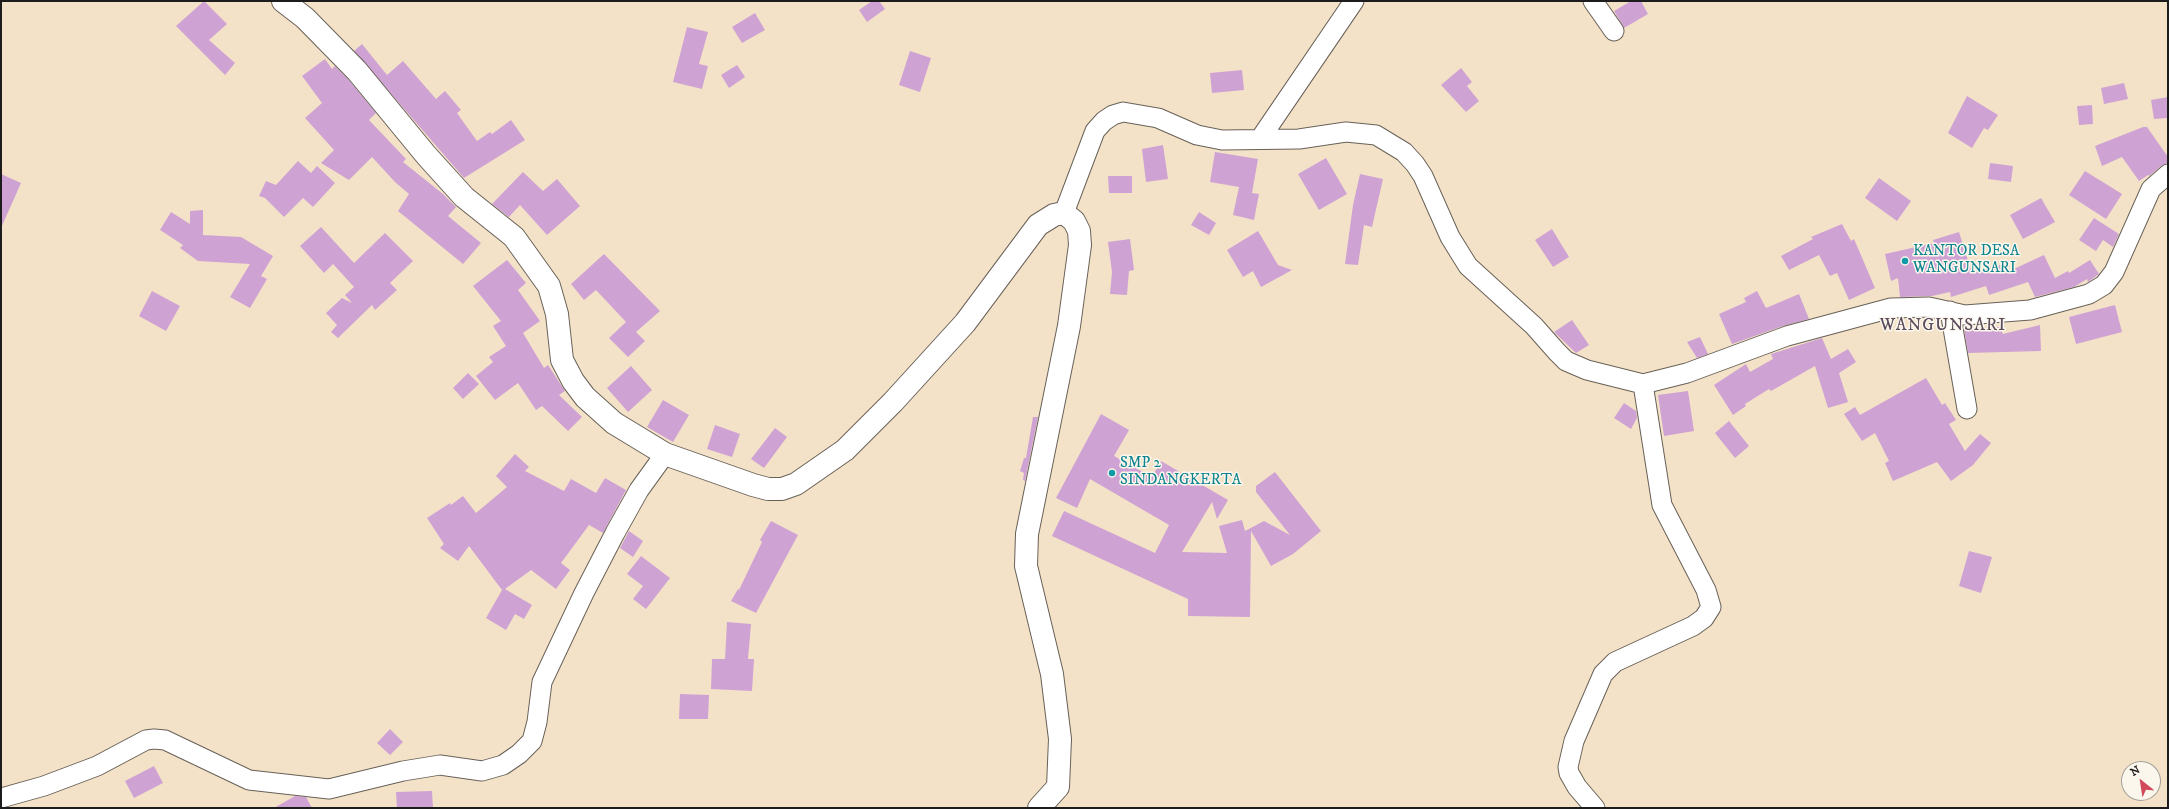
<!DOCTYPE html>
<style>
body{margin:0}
#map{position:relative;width:2169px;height:809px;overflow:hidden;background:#f4e2c8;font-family:"IM FELL DW Pica",serif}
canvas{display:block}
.frame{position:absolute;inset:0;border:2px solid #1c1c1c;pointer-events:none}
.north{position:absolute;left:2121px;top:761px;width:40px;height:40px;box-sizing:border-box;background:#fbf7ec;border:1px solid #a29f99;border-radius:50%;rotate:330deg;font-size:11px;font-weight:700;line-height:16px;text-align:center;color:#1c1c1c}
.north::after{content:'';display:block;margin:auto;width:14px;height:18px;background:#d1495b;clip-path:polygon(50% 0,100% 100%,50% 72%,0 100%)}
</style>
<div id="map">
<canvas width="2169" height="809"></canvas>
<div class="frame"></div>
<div class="north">N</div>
</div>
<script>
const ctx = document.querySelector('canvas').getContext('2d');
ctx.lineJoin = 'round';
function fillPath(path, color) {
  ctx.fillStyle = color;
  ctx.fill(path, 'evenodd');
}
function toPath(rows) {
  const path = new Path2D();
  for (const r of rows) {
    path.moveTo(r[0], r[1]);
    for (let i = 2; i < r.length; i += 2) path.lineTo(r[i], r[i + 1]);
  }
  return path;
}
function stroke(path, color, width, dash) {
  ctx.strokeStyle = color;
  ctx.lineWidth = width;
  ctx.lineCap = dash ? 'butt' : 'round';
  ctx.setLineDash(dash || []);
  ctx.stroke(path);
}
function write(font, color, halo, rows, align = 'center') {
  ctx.font = font + ' "IM FELL DW Pica",serif';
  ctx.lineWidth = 3;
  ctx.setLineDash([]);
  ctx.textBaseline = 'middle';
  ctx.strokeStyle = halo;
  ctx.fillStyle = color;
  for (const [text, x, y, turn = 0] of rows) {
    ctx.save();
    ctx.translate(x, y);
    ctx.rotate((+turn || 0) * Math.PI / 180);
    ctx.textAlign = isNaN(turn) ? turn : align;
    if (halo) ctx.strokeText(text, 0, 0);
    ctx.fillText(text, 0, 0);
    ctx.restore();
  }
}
fillPath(toPath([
 [204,1,227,24,209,40,235,63,225,75,176,26],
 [872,1,879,1,885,9,867,22,859,10],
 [1631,1,1641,1,1648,14,1624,28,1614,11],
 [755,13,765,30,742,43,732,27],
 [687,27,708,32,699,64,708,66,702,89,673,82],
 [362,44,387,75,403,61,436,99,445,91,461,110,457,113,477,141,490,132,492,134,511,120,525,140,464,178,354,51],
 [910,51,931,58,920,92,899,85],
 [325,59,332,69,335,66,348,79,376,113,369,120,406,159,403,162,443,194,456,207,448,216,481,243,463,264,398,211,409,194,395,182,372,157,349,180,321,163,334,150,305,118,322,103,302,76],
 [737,65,745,77,729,88,721,75],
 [1461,68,1472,82,1467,86,1479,101,1466,112,1441,85],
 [1242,70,1244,90,1212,93,1210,73],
 [2124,83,2128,99,2104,104,2101,88],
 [1967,96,1998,115,1988,130,1984,128,1972,148,1948,133],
 [2168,97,2168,118,2154,119,2151,100],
 [2092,105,2093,124,2079,125,2077,106],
 [2143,127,2147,127,2168,157,2168,163,2161,166,2149,176,2148,175,2139,181,2122,157,2102,166,2095,146],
 [1163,145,1168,179,1146,182,1142,149],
 [1215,152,1258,159,1252,193,1259,194,1254,220,1233,215,1239,187,1210,182],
 [1326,158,1347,194,1319,210,1298,174],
 [298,161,311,173,317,166,335,183,313,207,303,198,284,217,265,198,259,196,266,181,276,185],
 [1990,163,2013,166,2011,182,1988,179],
 [2085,171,2122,194,2106,219,2069,195],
 [523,172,543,191,557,179,580,206,547,235,520,205,509,217,492,204],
 [1,174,21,183,1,228],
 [1360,174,1383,179,1372,227,1364,225,1358,265,1345,264,1353,205],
 [1108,176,1132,176,1132,193,1109,193],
 [1879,178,1911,201,1897,221,1865,198],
 [2041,198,2055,222,2023,239,2010,215],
 [203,210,203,235,241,237,273,256,261,276,267,279,250,308,230,297,250,264,198,261,180,248,183,245,160,230,171,212,190,224,190,211],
 [1199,212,1216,223,1209,235,1191,225],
 [2094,218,2119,234,2113,247,2103,240,2096,251,2079,240],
 [1842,224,1851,241,1854,239,1875,288,1849,300,1837,273,1830,276,1819,255,1789,270,1781,256,1813,239,1811,237],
 [321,227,354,263,385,233,413,261,390,283,397,290,375,310,372,305,338,338,331,332,337,325,326,313,342,298,352,303,345,295,354,287,333,264,324,273,300,246],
 [1552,229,1569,257,1553,267,1535,240],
 [1258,231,1278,265,1292,270,1261,287,1253,271,1243,277,1227,250],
 [1959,232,1972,273,2000,265,2003,274,2044,255,2055,278,2068,271,2069,273,2090,260,2099,274,2088,282,2087,279,2074,287,2035,297,2028,282,1989,295,1986,286,1951,297,1950,292,1932,296,1900,297,1898,278,1891,281,1885,254,1934,243,1933,240],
 [1130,239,1134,270,1129,271,1127,295,1110,294,1112,272,1108,242],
 [604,254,660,311,636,332,645,341,628,357,609,338,626,322,596,290,584,300,571,284],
 [507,260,526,283,518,290,540,321,523,333,544,368,548,365,565,391,559,395,582,417,568,431,542,406,536,410,518,383,495,400,476,376,493,362,489,357,506,346,493,326,501,321,473,286],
 [152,291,180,306,166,331,139,316],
 [1757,291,1766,308,1799,294,1809,319,1783,326,1732,344,1719,314,1746,302,1744,298],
 [2115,305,2122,332,2076,344,2069,317],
 [1572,320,1589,345,1576,353,1554,332],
 [2040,325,2041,351,1968,353,1964,329,2000,327,2003,334],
 [1700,337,1708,354,1697,358,1687,342],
 [1822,338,1831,359,1848,349,1856,362,1839,373,1848,402,1828,408,1815,366,1771,391,1769,389,1745,404,1746,406,1733,415,1714,385,1746,364,1750,372,1773,359,1771,354],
 [631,366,652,390,628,412,607,388],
 [468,373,479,384,463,399,453,388],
 [1926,378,1942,405,1945,403,1956,420,1949,424,1965,451,1980,434,1991,443,1973,465,1951,481,1937,462,1893,481,1885,463,1889,461,1875,433,1862,441,1844,414,1855,407,1860,415],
 [1688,391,1694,431,1664,436,1658,395],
 [663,400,689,415,673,442,647,427],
 [1624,403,1636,411,1637,418,1631,429,1614,418],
 [1101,414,1129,430,1114,456,1152,477,1161,461,1228,500,1217,519,1212,502,1182,552,1227,553,1219,526,1242,520,1245,531,1264,521,1290,535,1256,492,1256,486,1275,472,1321,531,1293,554,1271,566,1251,531,1250,617,1188,616,1188,599,1052,536,1064,511,1155,553,1169,525,1090,479,1077,508,1056,498],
 [1033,417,1038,417,1025,481,1023,480,1024,473,1020,471,1024,458,1026,458],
 [1729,421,1749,446,1735,458,1715,433],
 [715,425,740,434,732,457,707,449],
 [775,428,787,437,764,468,751,459],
 [515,454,529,467,525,471,564,491,571,479,596,493,605,478,626,490,603,533,589,525,561,563,570,570,556,589,531,570,505,589,532,605,524,619,515,614,506,630,486,618,502,590,469,546,458,561,440,548,444,544,427,518,450,503,451,505,463,496,476,513,507,487,496,476],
 [771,521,798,535,756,613,731,601,738,589,739,590,762,542,760,540],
 [629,531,643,541,633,557,620,548],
 [1969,551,1992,557,1981,593,1959,586],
 [641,556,670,578,646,609,633,599,643,586,627,574],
 [727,622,751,624,748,659,754,659,752,691,711,689,712,659,725,659],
 [680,694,709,695,708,719,679,719],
 [390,729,403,742,390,755,377,743],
 [154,766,163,783,134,798,125,781],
 [432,791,433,808,397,808,396,792],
 [295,796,306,797,312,808,274,808]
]), '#cfa2d4');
const street = toPath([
 [1593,1,1614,31],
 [1260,139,1354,1],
 [1064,213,1095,131,1104,121,1113,115,1123,112,1158,118,1197,135,1222,140,1299,139,1346,132,1376,135,1404,152,1415,164,1423,176,1450,237,1468,266,1534,326,1557,352,1566,361,1587,370,1643,384,1687,373,1787,336,1891,308,1929,307,1965,315,2030,310,2089,294,2104,285,2114,272,2151,189,2168,174],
 [1950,311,1967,409],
 [1,798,44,786,97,766,146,740,154,739,165,740,249,780,329,789,403,771,440,765,482,771,503,765,519,754,532,741,537,722,542,682,584,593,615,533,639,490,665,454],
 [1595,808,1577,787,1569,773,1568,767,1574,741,1603,674,1615,662,1693,626,1704,618,1711,607,1706,590,1662,505,1643,384]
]);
const secondary = toPath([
 [283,1,305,18,357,71,426,155,464,197,514,237,549,286,557,314,562,360,573,381,585,397,614,423,665,454,753,485,768,489,782,489,796,484,845,450,893,402,965,323,1038,225,1054,215,1064,213,1074,221,1079,231,1080,245,1069,326,1027,534,1026,566,1052,674,1060,739,1058,787,1039,808]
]);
stroke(street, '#686158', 21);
stroke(secondary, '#686158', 24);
stroke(street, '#fff', 19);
stroke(secondary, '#fff', 22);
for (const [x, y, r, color] of [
 [1905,261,4,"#0f9aa8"],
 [1112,473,4,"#0f9aa8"]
]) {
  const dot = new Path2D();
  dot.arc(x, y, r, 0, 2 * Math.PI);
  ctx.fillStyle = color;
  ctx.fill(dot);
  stroke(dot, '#fbf7ec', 1.5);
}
write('15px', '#0d838f', '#fbf7ec', [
 ["KANTOR DESA",1913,252],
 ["WANGUNSARI",1913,269],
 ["SMP 2",1120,464],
 ["SINDANGKERTA",1120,481]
], 'left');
ctx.letterSpacing = '1px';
write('17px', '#5b4b5c', '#fbf7ec', [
 ["WANGUNSARI",1943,326]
]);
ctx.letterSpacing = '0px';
</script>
